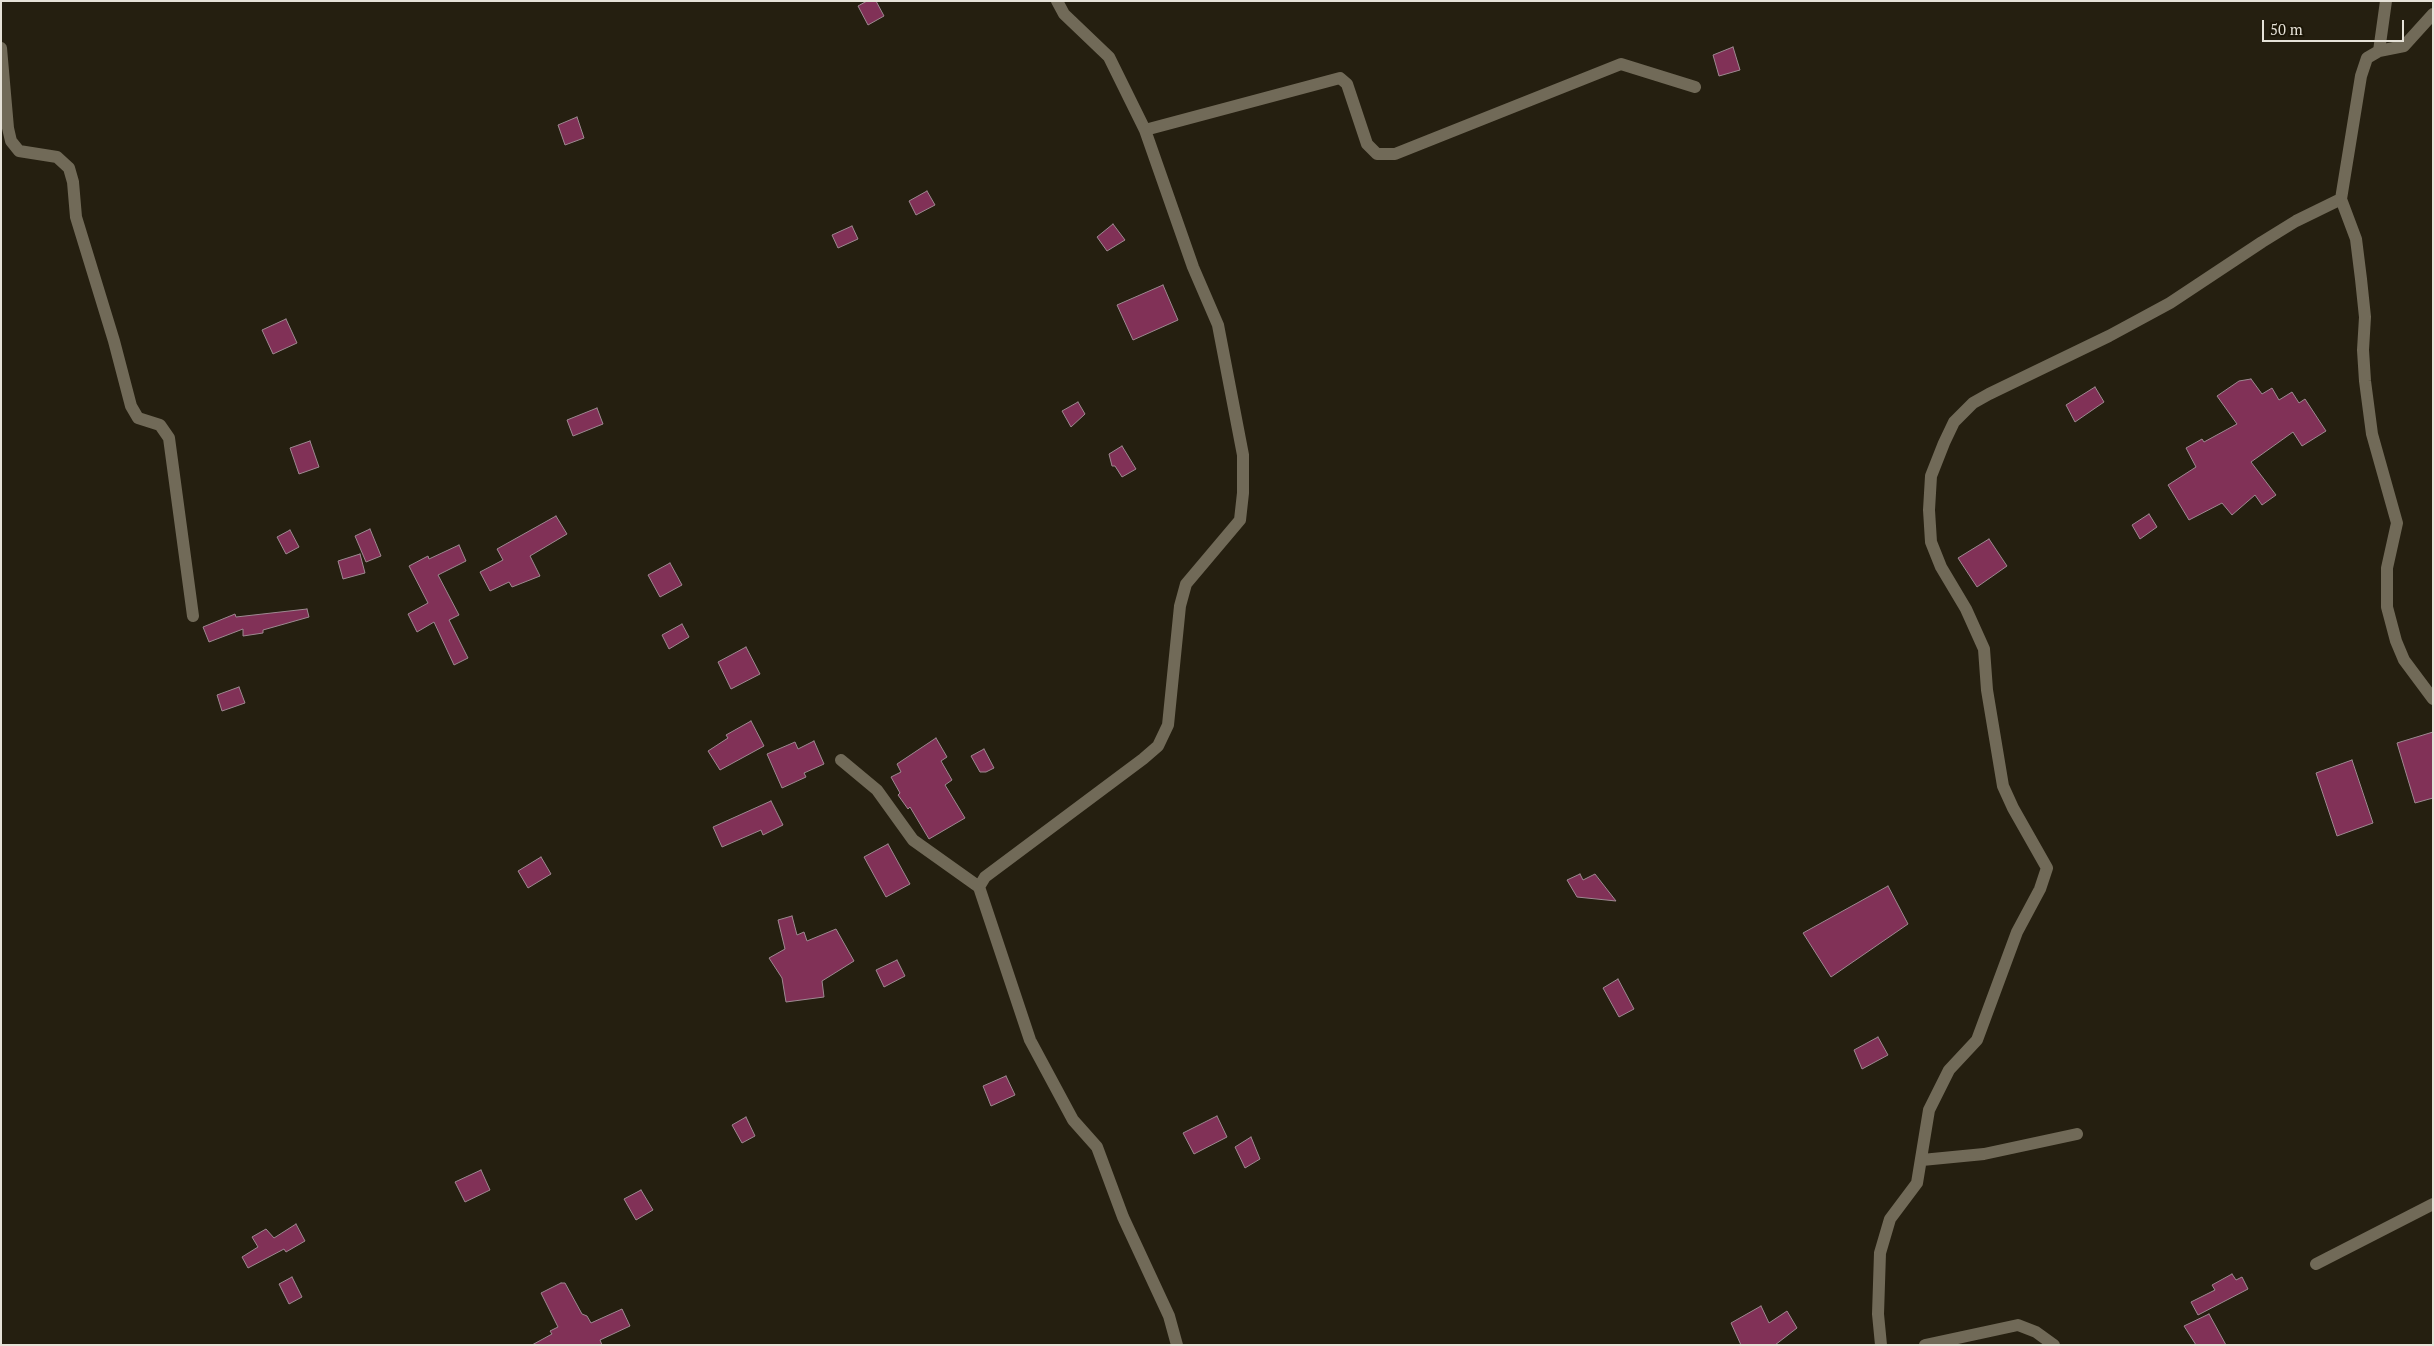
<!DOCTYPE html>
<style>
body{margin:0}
#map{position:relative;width:2434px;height:1346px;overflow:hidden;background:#251f10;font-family:"PT Serif",serif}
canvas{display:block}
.frame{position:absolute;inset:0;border:2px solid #e6e2d8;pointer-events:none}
.scale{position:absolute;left:2262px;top:20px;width:142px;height:22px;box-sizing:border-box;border:2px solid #e6e2d8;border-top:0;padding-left:6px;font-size:15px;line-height:18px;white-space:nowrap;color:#e6e2d8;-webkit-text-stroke:4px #1c1607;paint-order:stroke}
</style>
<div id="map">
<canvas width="2434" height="1346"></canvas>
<div class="frame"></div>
<div class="scale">50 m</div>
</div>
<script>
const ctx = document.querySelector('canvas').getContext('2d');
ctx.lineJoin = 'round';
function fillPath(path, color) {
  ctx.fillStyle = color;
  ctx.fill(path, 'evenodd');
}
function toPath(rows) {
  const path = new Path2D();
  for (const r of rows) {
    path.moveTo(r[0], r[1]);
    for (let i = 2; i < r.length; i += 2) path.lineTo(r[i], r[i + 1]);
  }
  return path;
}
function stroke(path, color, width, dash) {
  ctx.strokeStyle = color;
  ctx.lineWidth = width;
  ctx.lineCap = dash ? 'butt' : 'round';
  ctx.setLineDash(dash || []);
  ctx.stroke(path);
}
const building = toPath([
 [867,1,876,1,884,16,868,25,858,6,867,1],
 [1733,47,1740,70,1719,76,1713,55,1733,47],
 [577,117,584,138,565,145,558,125,577,117],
 [927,191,935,205,916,215,909,201,927,191],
 [1113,224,1125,240,1107,251,1097,237,1113,224],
 [852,226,858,239,838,248,832,235,852,226],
 [1163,285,1178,320,1133,340,1117,305,1163,285],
 [286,319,297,343,273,354,262,330,286,319],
 [2251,379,2262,394,2272,388,2279,400,2292,392,2299,403,2305,399,2326,431,2302,446,2293,432,2251,462,2276,495,2262,505,2255,495,2232,515,2222,503,2189,520,2168,485,2196,467,2186,448,2202,439,2204,442,2237,424,2217,396,2239,381,2251,379],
 [2095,387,2104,402,2075,422,2066,405,2095,387],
 [1078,402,1085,414,1071,427,1062,411,1078,402],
 [597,408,603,424,573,436,567,420,597,408],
 [310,441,319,467,299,474,290,448,310,441],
 [1122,446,1136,469,1122,477,1115,466,1112,466,1109,454,1122,446],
 [2149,514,2157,527,2140,539,2132,525,2149,514],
 [556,516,567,534,530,556,540,576,512,587,509,582,490,591,480,572,503,560,497,549,556,516],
 [370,529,381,556,366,562,355,536,370,529],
 [290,530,299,547,286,554,277,537,290,530],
 [1989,539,2007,566,1977,587,1958,558,1989,539],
 [459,545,466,561,438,575,459,615,449,620,468,658,454,665,434,622,417,632,408,614,428,603,409,566,428,556,429,559,459,545],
 [360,554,365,573,343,579,338,561,360,554],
 [670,563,682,585,660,597,648,575,670,563],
 [307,609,309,617,263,630,263,633,243,636,243,629,209,642,203,627,235,614,236,617,307,609],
 [682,624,689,637,669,649,662,635,682,624],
 [746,647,760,674,731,689,718,662,746,647],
 [239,687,245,703,222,711,217,695,239,687],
 [751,721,764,746,720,770,708,751,728,738,726,735,751,721],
 [2433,732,2433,798,2415,803,2397,743,2433,732],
 [936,738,947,757,941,761,952,780,945,785,965,818,929,839,910,807,908,809,898,795,900,793,891,777,901,772,897,764,936,738],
 [814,741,824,764,804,773,806,777,782,788,767,754,795,742,798,749,814,741],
 [984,749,994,768,986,772,980,772,971,756,984,749],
 [2352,760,2373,823,2337,836,2316,773,2352,760],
 [771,801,783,825,763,835,761,830,722,847,713,827,771,801],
 [888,844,910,884,886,897,864,857,888,844],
 [541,857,551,874,528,888,518,871,541,857],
 [1580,874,1583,880,1595,874,1616,901,1577,897,1567,880,1580,874],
 [1888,886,1908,924,1831,977,1803,933,1888,886],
 [792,916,797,935,804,932,807,941,836,929,854,961,822,981,824,997,786,1002,782,978,769,958,785,949,778,920,792,916],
 [897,960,905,976,884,987,876,970,897,960],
 [1618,979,1634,1009,1619,1017,1603,988,1618,979],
 [1878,1037,1888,1055,1862,1069,1854,1050,1878,1037],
 [1006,1076,1015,1095,991,1106,983,1086,1006,1076],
 [1217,1116,1227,1137,1194,1154,1183,1133,1217,1116],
 [746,1117,755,1136,742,1143,732,1125,746,1117],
 [1251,1137,1260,1159,1245,1168,1235,1147,1251,1137],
 [481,1170,490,1190,465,1202,455,1182,481,1170],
 [641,1190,653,1210,636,1220,624,1199,641,1190],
 [296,1224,305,1241,286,1252,284,1249,248,1268,242,1257,258,1247,252,1237,266,1229,274,1238,296,1224],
 [2232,1274,2236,1280,2242,1277,2248,1289,2198,1315,2191,1302,2215,1290,2212,1285,2232,1274],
 [292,1277,302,1297,289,1304,279,1284,292,1277],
 [561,1283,565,1283,582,1314,587,1316,591,1323,622,1309,630,1326,600,1340,602,1345,532,1345,552,1334,550,1331,558,1327,541,1293,561,1283],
 [1761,1306,1769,1323,1787,1311,1797,1328,1775,1345,1741,1345,1731,1323,1761,1306],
 [2209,1314,2226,1345,2196,1345,2184,1326,2209,1314]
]);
fillPath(building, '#813157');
stroke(building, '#9e8991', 1);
stroke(toPath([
 [1057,1,1064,14,1109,57,1145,130,1193,267,1218,325,1243,455,1243,493,1240,520,1186,584,1180,606,1168,725,1158,746,1143,759,985,877,979,887,1030,1040,1073,1120,1097,1147,1123,1217,1169,1316,1177,1345],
 [2433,14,2404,46,2379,51,2367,58,2361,76,2341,199,2356,239,2361,279,2365,317,2363,350,2365,381,2372,434,2397,523,2387,568,2387,607,2396,641,2404,660,2433,699],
 [1,48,8,128,11,141,19,151,57,157,69,168,73,182,76,217,114,341,131,406,138,418,160,425,169,438,193,616],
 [2379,51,2386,1],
 [1145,130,1340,78,1347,84,1367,144,1377,154,1395,154,1621,64,1695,87],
 [841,760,877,790,913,840,979,887],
 [1922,1160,1984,1154,2077,1134],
 [2316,1264,2433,1204],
 [1881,1345,1878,1314,1880,1253,1890,1219,1917,1183,1929,1110,1949,1070,1977,1040,2017,932,2040,889,2047,868,2013,808,2003,786,1987,690,1984,649,1966,609,1941,567,1931,542,1929,510,1931,476,1944,443,1954,422,1973,403,1989,394,2109,336,2170,303,2262,242,2296,221,2341,199],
 [1925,1345,2018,1325,2036,1332,2054,1345]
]), '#716a58', 12);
</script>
